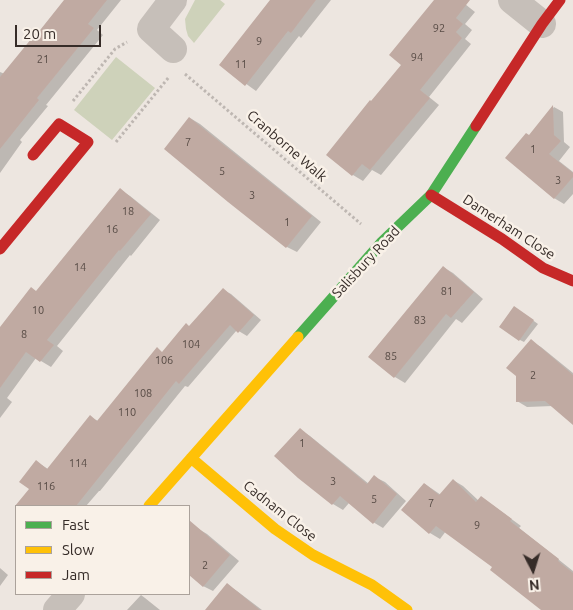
<!DOCTYPE html>
<style>
body{margin:0}
#map{position:relative;width:573px;height:610px;overflow:hidden;background:#ede6e0;font-family:Ubuntu,sans-serif}
canvas{display:block}
.legend{position:absolute;left:15px;top:505px;width:175px;height:90px;box-sizing:border-box;background:#f9f1e8;border:1px solid #aba29b;margin:0;padding:6px 9px;list-style:none;font-size:15px;color:#362c28}
.legend li{display:flex;align-items:center;gap:10px;height:25px}
.legend b{width:25px;border:1px solid #aba29b}
.north{position:absolute;left:508px;top:545px;width:50px;height:50px;-webkit-text-stroke:4px #f9f1e8;paint-order:stroke;rotate:175deg;font-size:14px;font-weight:700;line-height:20px;text-align:center;color:#362c28}
.north::after{content:'';display:block;margin:auto;width:18px;height:22px;background:#362c28;clip-path:polygon(50% 0,100% 100%,50% 72%,0 100%)}
.scale{position:absolute;left:15px;top:25px;width:86px;height:22px;box-sizing:border-box;border:2px solid #362c28;border-top:0;padding-left:6px;font-size:15px;line-height:18px;white-space:nowrap;color:#362c28;-webkit-text-stroke:4px #f9f1e8;paint-order:stroke}
</style>
<div id="map">
<canvas width="573" height="610"></canvas>
<ul class="legend">
<li><b style="height:6px;background:#4caf50"></b>Fast</li>
<li><b style="height:6px;background:#ffc107"></b>Slow</li>
<li><b style="height:6px;background:#c62828"></b>Jam</li>
</ul>
<div class="north">N</div>
<div class="scale">20 m</div>
</div>
<script>
const ctx = document.querySelector('canvas').getContext('2d');
ctx.lineJoin = 'round';
function fillPath(path, color) {
  ctx.fillStyle = color;
  ctx.fill(path, 'evenodd');
}
function toPath(rows) {
  const path = new Path2D();
  for (const r of rows) {
    path.moveTo(r[0], r[1]);
    for (let i = 2; i < r.length; i += 2) path.lineTo(r[i], r[i + 1]);
  }
  return path;
}
function stroke(path, color, width, dash) {
  ctx.strokeStyle = color;
  ctx.lineWidth = width;
  ctx.lineCap = dash ? 'butt' : 'round';
  ctx.setLineDash(dash || []);
  ctx.stroke(path);
}
function write(font, color, halo, rows, align = 'center') {
  ctx.font = font + ' Ubuntu,sans-serif';
  ctx.lineWidth = 5;
  ctx.setLineDash([]);
  ctx.textBaseline = 'middle';
  ctx.strokeStyle = halo;
  ctx.fillStyle = color;
  for (const [text, x, y, turn = 0] of rows) {
    ctx.save();
    ctx.translate(x, y);
    ctx.rotate((+turn || 0) * Math.PI / 180);
    ctx.textAlign = isNaN(turn) ? turn : align;
    if (halo) ctx.strokeText(text, 0, 0);
    ctx.fillText(text, 0, 0);
    ctx.restore();
  }
}
fillPath(toPath([
 [195,0,220,0,225,4,194,43,188,36,186,29,185,19],
 [116,57,155,88,112,140,74,110]
]), '#ced2ba');
fillPath(toPath([
 [65,0,121,0,97,30,103,35,46,105,48,106,20,140,22,142,0,173,0,72,5,74],
 [274,0,331,0,301,38,299,36,256,91,220,65],
 [436,0,460,0,475,12,465,24,472,30,465,39,471,44,429,97,439,105,381,175,372,170,363,181,353,175,328,155,402,65],
 [554,107,563,112,564,142,570,147,559,161,573,172,573,194,564,204,554,198,530,136],
 [190,118,200,124,321,222,297,252,287,247],
 [120,190,130,196,160,220,131,256,130,255,57,346,63,351,51,367,36,358,7,398,12,402,0,418,0,329,37,292],
 [443,267,453,273,483,299,462,323,456,319,405,383,395,377,369,357],
 [223,290,231,294,261,320,247,336,237,330,188,387,185,386,100,491,99,491,86,506,17,506,31,489,37,462,48,469,90,417,98,421,163,353,190,327],
 [520,311,538,324,524,342,520,340],
 [531,341,541,347,573,373,573,423,553,406,527,407,517,401],
 [300,430,310,436,369,484,375,477,385,482,406,501,383,528,373,522,349,503,343,510,333,504,298,477],
 [453,480,463,486,479,501,491,504,521,526,519,528,573,571,573,610,543,610,494,567,446,531,440,539,430,533,425,484,441,495],
 [197,528,207,534,239,561,213,591,203,586,189,573,189,554,191,551,189,550,189,537],
 [0,568,8,575,0,586],
 [227,585,237,591,262,610,207,610],
 [141,595,145,598,160,610,127,610]
]), '#0003');
fillPath(toPath([
 [64,0,107,0,88,24,94,28,37,98,39,100,0,149,0,77,36,33,37,34],
 [270,0,316,0,291,33,288,31,245,86,219,65],
 [434,0,470,0,456,18,463,24,456,32,462,38,420,90,430,98,370,170,362,164,352,176,326,155,370,100,371,101,401,65,389,55],
 [553,105,554,135,561,141,549,154,573,173,573,177,554,199,505,158,526,133,529,135],
 [189,117,312,216,286,248,228,202,164,149],
 [120,188,151,214,120,251,119,250,47,340,54,345,40,362,26,352,0,388,0,327,31,287,36,291],
 [443,266,474,292,451,318,446,314,394,378,368,357],
 [223,288,254,315,238,333,230,325,179,384,176,381,76,506,15,506,29,489,19,482,36,460,47,469,90,415,97,421,157,347,162,352,186,323,189,326],
 [514,306,534,320,519,341,499,327],
 [531,339,573,375,573,425,545,401,516,402,516,376,506,368],
 [300,428,367,484,374,475,397,494,373,524,340,496,332,505,298,478,274,456],
 [453,479,476,502,481,496,512,519,510,521,559,559,558,561,573,573,573,610,541,610,490,570,492,567,436,526,429,534,401,510,424,483,439,495],
 [189,520,230,555,203,587,189,575],
 [227,583,260,610,205,610]
]), '#c0aaa2');
stroke(toPath([
 [185,74,361,224],
 [73,101,115,49,127,42],
 [116,142,169,77]
]), '#beb7b2', 3, [2.5, 2.5]);
stroke(toPath([
 [512,0,542,24],
 [173,49,151,29,173,0],
 [57,610,71,594]
]), '#c6bfb9', 28);
stroke(toPath([
 [298,337,382,242,431,195,476,126]
]), '#4caf50', 11);
stroke(toPath([
 [191,458,275,529,313,555,372,585,407,610],
 [149,506,298,337]
]), '#ffc107', 11);
stroke(toPath([
 [476,126,542,24,560,0],
 [431,195,502,239,543,268,573,281],
 [0,249,88,142,59,124,33,155]
]), '#c62828', 11);
write('11px', '#584c46', null, [
 ["92",439,28],
 ["9",259,41],
 ["94",417,57],
 ["21",43,59],
 ["11",241,64],
 ["7",188,142],
 ["1",533,149],
 ["5",222,171],
 ["3",558,180],
 ["3",252,195],
 ["18",128,211],
 ["1",287,222],
 ["16",112,229],
 ["14",80,267],
 ["81",447,291],
 ["10",38,310],
 ["83",420,320],
 ["8",24,334],
 ["104",191,344],
 ["85",391,356],
 ["106",164,360],
 ["2",533,375],
 ["108",143,393],
 ["110",127,412],
 ["1",302,443],
 ["114",78,463],
 ["3",333,481],
 ["116",46,486],
 ["5",374,499],
 ["7",431,503],
 ["9",477,525],
 ["2",205,565]
]);
write('14px', '#362c28', '#f9f1e8', [
 ["Cranborne Walk",287,146,41],
 ["Damerham Close",509,227,33],
 ["Salisbury Road",366,262,-47],
 ["Cadnam Close",280,511,38]
]);
</script>
